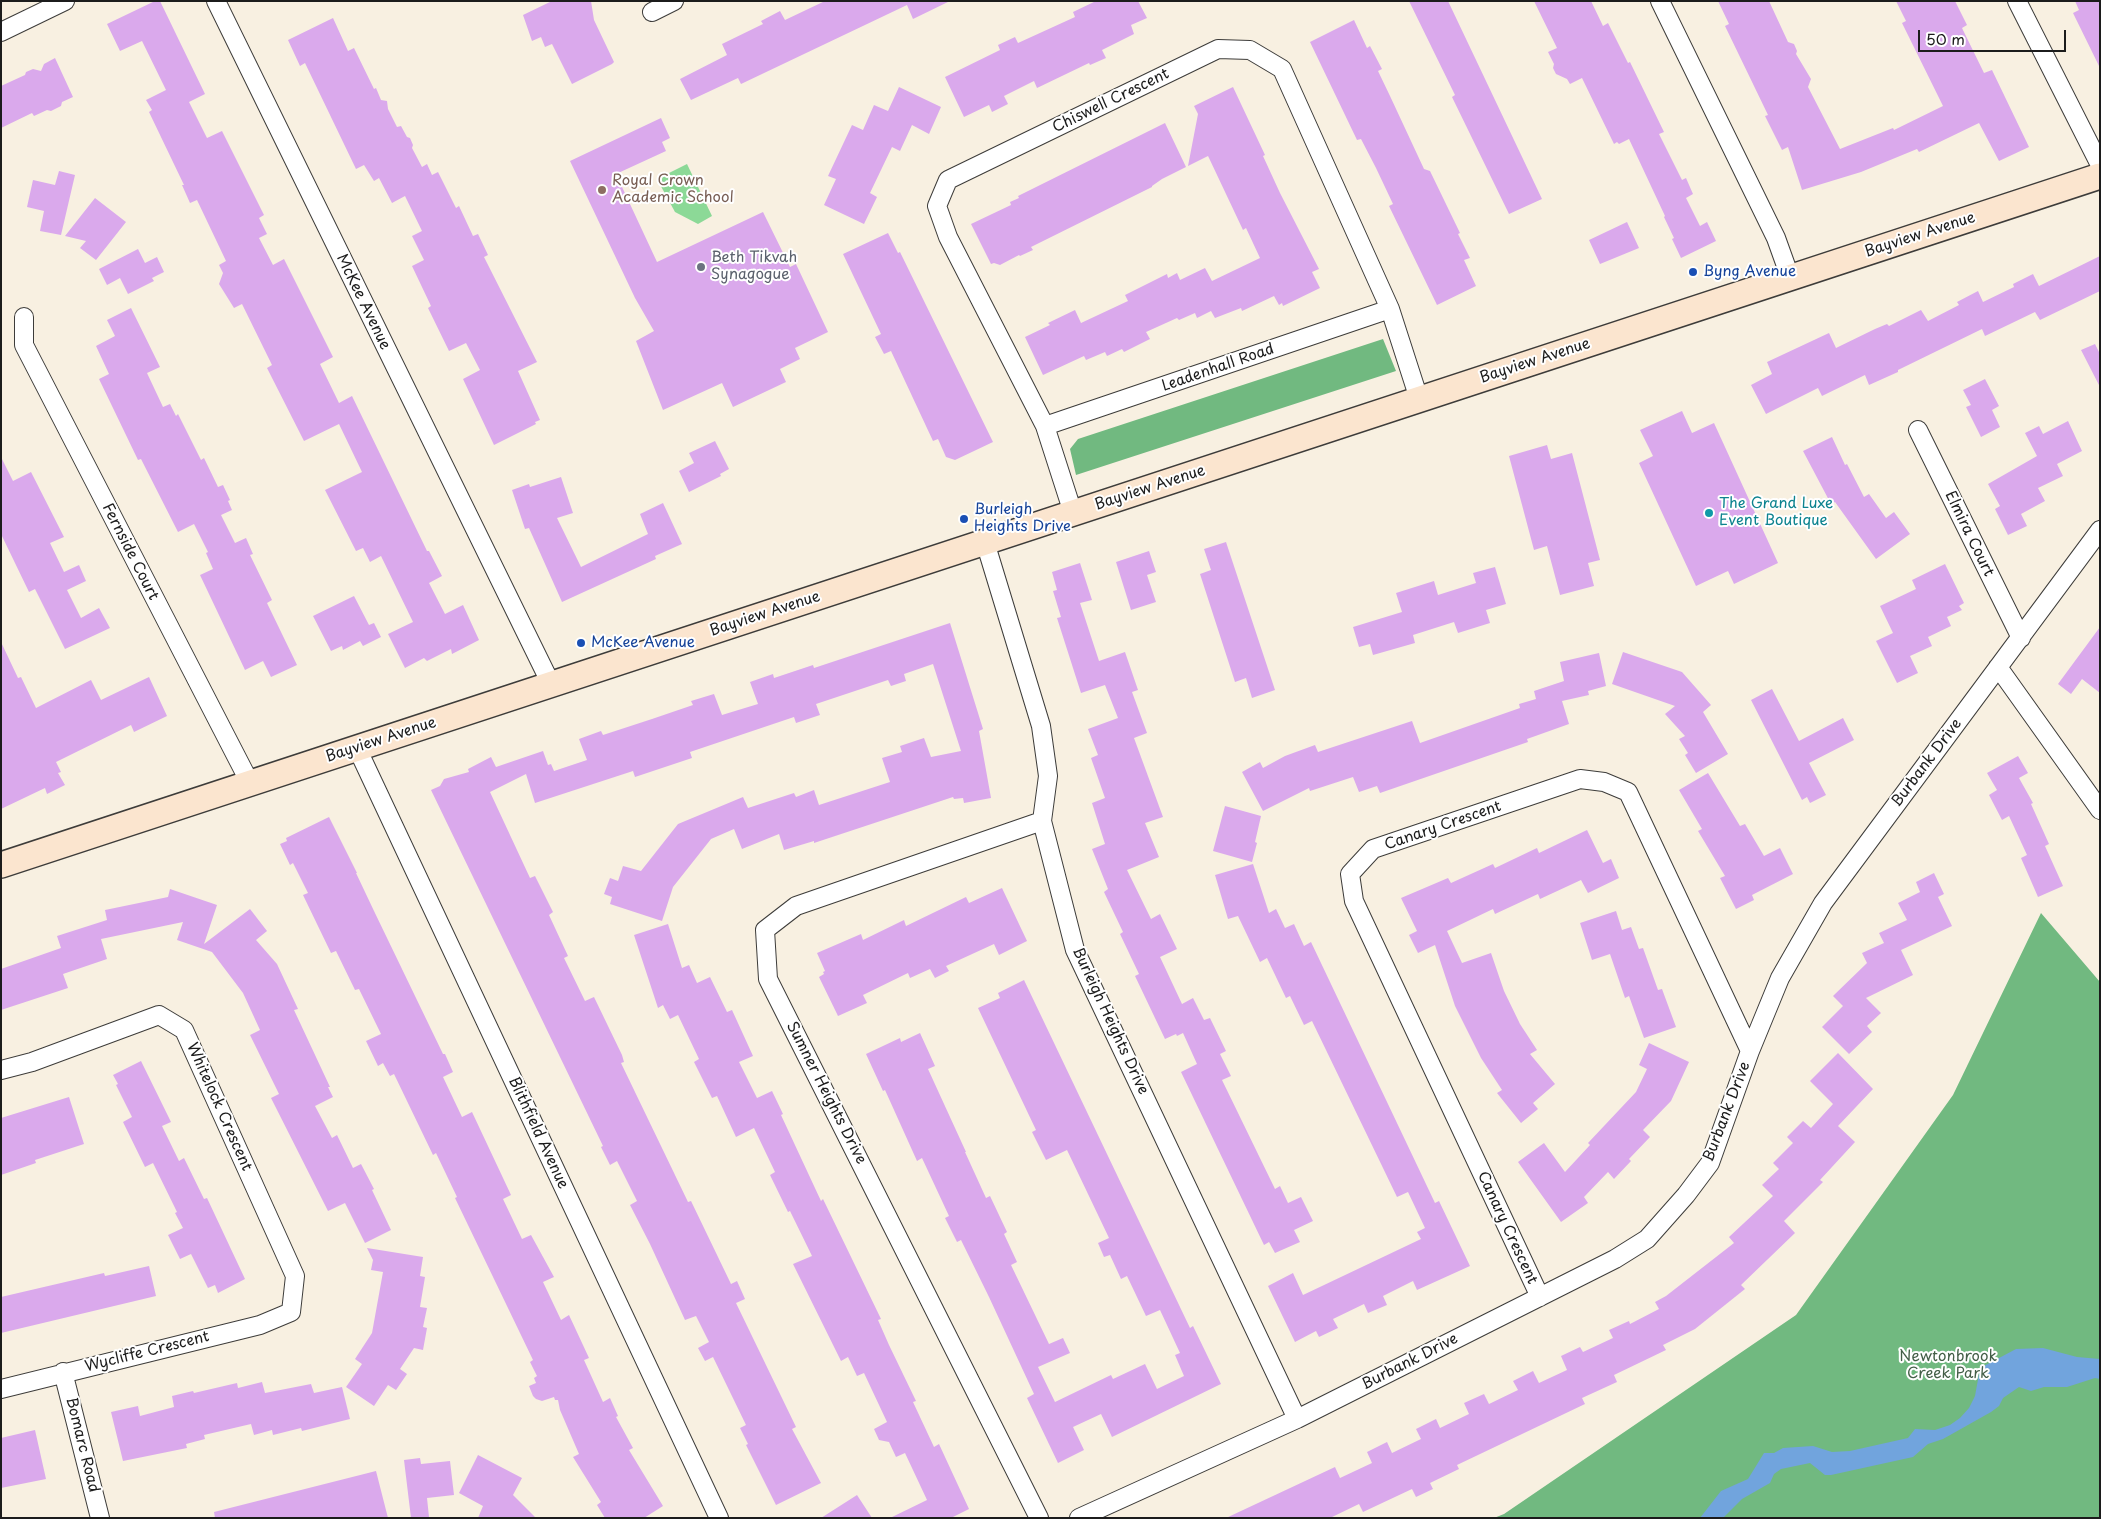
<!DOCTYPE html>
<style>
body{margin:0}
#map{position:relative;width:2101px;height:1519px;overflow:hidden;background:#f8f0e1;font-family:"Playpen Sans",sans-serif}
canvas{display:block}
.frame{position:absolute;inset:0;border:2px solid #1c1c1c;pointer-events:none}
.scale{position:absolute;left:1918px;top:30px;width:148px;height:22px;box-sizing:border-box;border:2px solid #1c1c1c;border-top:0;padding-left:6px;font-size:15px;line-height:18px;white-space:nowrap;color:#1c1c1c;-webkit-text-stroke:4px #fff;paint-order:stroke}
</style>
<div id="map">
<canvas width="2101" height="1519"></canvas>
<div class="frame"></div>
<div class="scale">50 m</div>
</div>
<script>
const ctx = document.querySelector('canvas').getContext('2d');
ctx.lineJoin = 'round';
function fillPath(path, color) {
  ctx.fillStyle = color;
  ctx.fill(path, 'evenodd');
}
function toPath(rows) {
  const path = new Path2D();
  for (const r of rows) {
    path.moveTo(r[0], r[1]);
    for (let i = 2; i < r.length; i += 2) path.lineTo(r[i], r[i + 1]);
  }
  return path;
}
function stroke(path, color, width, dash) {
  ctx.strokeStyle = color;
  ctx.lineWidth = width;
  ctx.lineCap = dash ? 'butt' : 'round';
  ctx.setLineDash(dash || []);
  ctx.stroke(path);
}
function write(font, color, halo, rows, align = 'center') {
  ctx.font = font + ' "Playpen Sans",sans-serif';
  ctx.lineWidth = 4;
  ctx.setLineDash([]);
  ctx.textBaseline = 'middle';
  ctx.strokeStyle = halo;
  ctx.fillStyle = color;
  for (const [text, x, y, turn = 0] of rows) {
    ctx.save();
    ctx.translate(x, y);
    ctx.rotate((+turn || 0) * Math.PI / 180);
    ctx.textAlign = isNaN(turn) ? turn : align;
    if (halo) ctx.strokeText(text, 0, 0);
    ctx.fillText(text, 0, 0);
    ctx.restore();
  }
}
fillPath(toPath([
 [687,164,712,216,698,224,675,212,657,179]
]), '#8cd997');
fillPath(toPath([
 [1383,339,1396,371,1076,475,1070,449,1078,439],
 [2041,913,2100,982,2100,1518,1494,1518,1504,1514,1796,1315,1953,1095]
]), '#71b980');
fillPath(toPath([
 [2043,1348,2077,1357,2100,1359,2100,1379,2095,1378,2067,1387,2044,1387,2031,1391,2019,1387,2003,1398,1999,1406,1991,1412,1943,1439,1928,1444,1913,1457,1831,1475,1825,1475,1810,1463,1781,1469,1774,1474,1770,1483,1742,1499,1723,1518,1700,1518,1721,1491,1748,1479,1764,1453,1774,1453,1783,1448,1813,1446,1832,1452,1850,1451,1908,1438,1915,1429,1935,1430,1950,1425,1960,1418,1969,1408,1975,1396,1979,1374,1984,1366,2016,1349]
]), '#71a4dd');
fillPath(toPath([
 [155,1,160,1,205,94,189,102,207,138,222,131,264,215,259,218,267,234,259,238,273,265,284,259,333,357,320,364,339,403,352,396,427,551,429,551,442,576,429,583,445,614,463,605,479,640,452,654,451,649,427,661,424,658,405,668,388,634,413,622,381,556,370,562,363,548,356,551,325,490,362,472,339,424,304,441,267,368,272,365,242,304,234,308,219,284,223,273,219,265,226,261,197,200,190,203,182,185,184,185,149,112,152,110,146,100,166,90,142,41,120,51,107,24],
 [552,1,591,1,594,20,614,62,612,64,572,84,552,44,545,47,541,37,532,41,523,15],
 [825,1,950,1,913,19,907,5,741,84,738,78,691,100,680,79,727,55,722,44,763,24,761,21,780,11,785,20],
 [1096,1,1138,1,1147,18,1131,25,1134,34,1102,50,1106,58,1090,65,1089,63,1037,88,1034,81,1004,96,1008,104,992,112,989,105,964,117,945,77,1000,50,998,45,1015,37,1018,43,1075,17,1073,12],
 [1409,1,1448,1,1542,199,1509,214,1452,97,1455,95],
 [1534,1,1591,1,1603,26,1608,23,1628,63,1630,62,1664,132,1659,134,1682,180,1686,178,1693,194,1686,198,1700,226,1707,222,1716,241,1681,258,1672,239,1674,238,1664,217,1665,216,1629,139,1619,144,1617,142,1614,144,1582,78,1570,84,1567,79,1556,74,1553,68,1554,64,1548,52,1557,48],
 [1718,1,1769,1,1788,42,1794,44,1797,51,1796,54,1811,79,1808,87,1840,149,1893,128,1894,130,1943,106,1902,23,1906,21,1896,1,1955,1,1967,25,1962,28,1984,73,1992,70,2029,147,1999,161,1979,123,1919,152,1917,149,1861,172,1802,190,1788,147,1782,150,1765,116,1768,115,1725,26,1729,24],
 [2075,1,2100,1,2100,68,2073,13,2079,10],
 [333,18,348,51,354,48,374,89,376,88,381,100,387,101,388,109,397,127,401,126,407,137,410,138,413,145,412,148,422,167,427,164,432,175,438,172,456,208,459,206,473,236,478,234,488,255,484,257,537,362,518,371,540,420,535,422,536,424,494,445,463,379,480,370,466,343,449,351,428,308,431,306,412,266,424,260,412,236,422,231,405,196,392,203,379,178,374,181,364,165,356,169,305,63,300,66,288,40],
 [1354,20,1367,48,1370,46,1382,69,1378,71,1390,96,1424,169,1430,171,1460,233,1458,234,1470,258,1464,260,1476,286,1437,305,1389,206,1393,204,1376,168,1361,139,1357,140,1310,42],
 [55,58,73,97,62,102,61,106,51,111,47,110,34,116,32,113,1,128,1,86,25,75,26,72,33,69,41,71,44,64],
 [899,87,941,107,929,134,912,125,900,151,892,147,870,193,877,197,864,224,824,205,836,179,828,176,852,125,863,130,874,105,888,111],
 [1233,87,1265,155,1263,156,1280,193,1319,269,1312,272,1320,288,1283,306,1282,303,1279,305,1274,296,1242,311,1241,308,1215,318,1211,311,1197,318,1195,313,1179,320,1177,318,1146,332,1150,339,1124,352,1122,349,1107,356,1105,352,1086,360,1084,356,1043,375,1025,337,1050,325,1048,323,1075,310,1081,323,1128,301,1125,295,1167,274,1168,278,1177,273,1180,280,1205,268,1212,281,1260,258,1246,228,1243,230,1209,158,1208,156,1188,166,1198,114,1194,106],
 [661,118,670,138,662,142,666,151,616,174,657,262,763,212,790,267,796,264,828,332,795,348,800,359,780,369,786,382,733,407,722,383,663,410,636,341,654,331,635,298,570,161],
 [1165,123,1186,167,1162,179,1152,186,1152,187,1031,247,1033,250,1020,256,1019,255,1000,265,994,263,991,264,971,224,1011,205,1010,202,1019,198,1018,196],
 [59,171,75,175,61,235,40,231,44,211,27,207,33,180,55,185],
 [95,198,126,222,96,260,80,248,86,241,65,236],
 [1627,222,1639,248,1600,264,1589,240],
 [888,233,898,253,900,252,993,442,955,460,946,457,938,439,933,441,891,351,884,354,875,337,881,334,843,254],
 [138,249,145,263,157,257,164,272,152,278,154,281,128,294,120,278,107,285,99,269],
 [2100,256,2100,291,2040,320,2035,312,1985,336,1982,329,1898,370,1898,372,1869,385,1865,375,1822,396,1818,388,1766,414,1751,385,1772,374,1767,362,1829,333,1836,348,1875,329,1887,324,1889,326,1921,310,1928,321,1959,305,1957,302,1978,291,1983,302,2014,287,2013,284,2033,274,2039,286],
 [131,308,160,367,147,373,163,407,170,404,176,416,178,414,201,460,204,458,218,487,223,485,230,500,228,501,232,510,221,515,235,543,246,538,253,554,250,555,272,600,267,603,297,665,271,677,263,661,245,670,200,575,213,569,206,553,208,552,194,524,178,532,141,459,138,460,99,379,109,374,96,346,115,336,107,320],
 [2095,344,2100,354,2100,387,2081,350],
 [1985,379,1999,406,1992,410,2000,427,1981,437,1966,407,1971,405,1963,390],
 [1682,411,1692,433,1714,423,1778,563,1734,584,1728,571,1696,586,1639,463,1653,456,1640,430],
 [2068,421,2082,451,2057,464,2063,476,2038,488,2045,501,2021,514,2027,526,2008,535,1995,509,2000,506,1988,484,2037,456,2025,433,2039,426,2043,434],
 [1832,437,1845,465,1847,464,1864,497,1869,494,1886,518,1894,512,1910,534,1876,559,1835,502,1831,504,1803,451],
 [715,441,729,469,720,474,721,476,689,492,679,471,694,463,689,453],
 [1547,445,1551,459,1572,453,1600,560,1588,563,1594,586,1560,595,1547,546,1534,550,1509,456],
 [1,457,13,481,31,472,64,537,50,543,64,572,79,565,86,581,67,590,81,618,99,608,110,628,65,649,35,589,29,592,1,534],
 [561,477,573,513,557,518,581,567,648,534,640,514,663,503,682,544,655,556,656,559,562,602,529,528,525,529,512,490,529,484,530,487],
 [1226,542,1275,690,1252,698,1246,678,1235,682,1200,574,1211,570,1204,549],
 [1149,551,1156,572,1147,575,1156,602,1131,610,1116,562],
 [1080,563,1092,600,1080,603,1099,661,1125,652,1138,690,1132,692,1147,733,1134,738,1163,817,1145,823,1159,857,1127,870,1151,919,1160,914,1177,949,1160,957,1182,1004,1193,998,1204,1020,1210,1018,1226,1051,1220,1054,1231,1076,1222,1080,1275,1189,1280,1186,1288,1203,1301,1197,1313,1221,1294,1230,1300,1242,1275,1253,1269,1242,1264,1245,1181,1072,1197,1064,1183,1033,1177,1036,1176,1034,1165,1039,1135,976,1139,974,1120,934,1123,932,1104,892,1108,889,1092,849,1105,844,1092,803,1105,798,1091,758,1098,755,1088,729,1118,718,1105,685,1081,693,1057,618,1061,617,1053,591,1057,590,1052,572],
 [1945,564,1964,603,1959,606,1962,610,1947,617,1951,626,1928,637,1932,646,1910,656,1918,673,1897,683,1876,641,1893,633,1880,606,1916,589,1912,580],
 [1495,567,1506,604,1486,610,1490,623,1458,633,1454,622,1413,635,1415,643,1373,655,1370,644,1359,647,1353,627,1402,612,1396,593,1434,581,1438,595,1476,583,1473,573],
 [354,596,369,625,374,623,381,637,363,646,360,641,343,650,342,646,331,651,313,616],
 [950,623,983,729,979,731,991,798,964,803,963,798,954,799,953,797,814,843,814,841,784,850,779,834,742,849,734,829,711,839,673,887,662,921,610,904,612,897,604,894,610,878,618,881,623,866,641,871,678,824,743,797,748,808,794,793,796,797,814,790,819,805,890,782,882,758,902,752,900,746,924,738,931,757,961,751,933,664,904,674,906,681,891,686,888,680,816,704,820,715,796,723,794,717,690,752,692,758,635,777,633,771,535,803,526,774,490,792,530,878,535,876,553,912,549,915,568,956,564,958,585,1001,594,997,622,1055,624,1062,621,1063,688,1202,691,1201,731,1284,737,1281,745,1299,736,1303,796,1427,792,1429,821,1483,776,1505,746,1445,748,1444,740,1428,746,1425,713,1357,705,1361,698,1348,709,1342,696,1316,685,1320,650,1244,630,1205,637,1201,617,1161,610,1165,601,1147,603,1146,431,790,440,786,444,779,469,772,468,769,491,757,496,767,543,751,548,765,551,764,554,771,587,760,579,739,601,731,603,735,652,719,693,705,691,701,714,694,722,715,758,704,750,682,773,674,774,678,813,665,814,668],
 [2100,627,2100,693,2082,679,2071,694,2058,684],
 [1,642,18,678,21,677,36,708,91,680,101,700,149,677,167,716,134,732,131,725,56,762,61,772,58,773,65,785,47,794,45,788,1,809],
 [1623,652,1682,672,1711,705,1703,712,1728,754,1696,773,1685,755,1688,753,1679,739,1685,736,1665,714,1675,706,1612,684],
 [1599,653,1606,686,1588,691,1589,695,1562,701,1569,724,1527,739,1528,742,1380,793,1377,786,1359,792,1353,777,1310,791,1309,788,1263,811,1242,772,1260,762,1263,768,1285,756,1315,745,1318,752,1412,721,1420,743,1520,708,1519,704,1536,699,1534,691,1564,681,1560,662],
 [1772,689,1799,741,1843,718,1854,740,1809,763,1826,795,1810,803,1807,797,1802,800,1751,700],
 [2018,756,2028,773,2019,778,2033,803,2031,804,2049,844,2045,846,2063,886,2038,897,2021,858,2027,855,2009,816,2002,820,1989,795,1997,790,1987,773],
 [1708,773,1740,826,1745,824,1764,856,1780,848,1793,874,1752,895,1754,900,1736,909,1720,878,1725,876,1698,831,1702,829,1679,790],
 [1225,806,1261,816,1255,842,1257,843,1252,862,1213,851],
 [329,817,357,873,356,873,374,911,443,1054,445,1054,453,1072,443,1077,462,1117,472,1112,511,1195,503,1199,522,1239,531,1235,554,1277,543,1282,561,1320,569,1315,589,1358,584,1360,603,1402,610,1398,618,1416,616,1417,633,1448,629,1450,663,1506,644,1518,605,1518,597,1505,601,1502,573,1457,579,1454,560,1410,558,1400,555,1400,554,1397,542,1401,536,1399,533,1396,529,1386,536,1383,534,1378,537,1376,530,1362,533,1360,455,1198,457,1197,436,1153,433,1155,394,1074,390,1076,383,1063,378,1066,366,1041,381,1034,359,989,355,990,336,951,331,953,303,895,308,893,293,863,290,865,280,844,287,841,286,838],
 [1587,830,1603,863,1611,859,1619,878,1588,893,1581,880,1540,899,1538,894,1495,914,1493,909,1447,931,1462,963,1491,953,1504,991,1520,1024,1537,1050,1530,1054,1555,1084,1533,1103,1538,1109,1521,1123,1497,1093,1502,1090,1481,1058,1455,1006,1435,945,1418,953,1409,935,1417,931,1401,898,1448,878,1451,883,1493,864,1495,868,1537,848,1539,853],
 [1253,864,1269,913,1276,909,1285,928,1294,924,1304,946,1311,942,1435,1203,1439,1201,1470,1266,1417,1290,1413,1281,1383,1296,1387,1305,1368,1313,1364,1304,1333,1319,1338,1328,1319,1337,1316,1331,1295,1342,1268,1286,1293,1273,1303,1295,1421,1239,1417,1232,1425,1228,1408,1192,1397,1197,1312,1021,1304,1025,1290,996,1286,998,1267,958,1260,962,1238,916,1228,919,1215,875],
 [1934,873,1944,894,1938,897,1952,926,1901,950,1913,975,1866,998,1881,1013,1867,1026,1872,1032,1849,1054,1822,1027,1843,1006,1833,996,1867,963,1862,953,1884,943,1879,933,1907,920,1898,903,1920,892,1916,882],
 [1002,888,1027,941,999,955,994,944,946,966,949,971,935,978,930,969,910,978,908,973,863,995,867,1003,838,1016,819,977,824,974,823,972,825,971,817,953,861,934,863,940,904,920,906,926,966,897,969,903],
 [170,889,217,905,204,944,250,909,267,931,256,940,277,964,298,1009,294,1010,330,1087,328,1087,333,1097,315,1106,332,1138,337,1135,353,1168,361,1164,374,1189,372,1190,391,1230,365,1243,345,1203,328,1211,271,1098,279,1094,250,1035,260,1030,243,993,212,952,177,940,183,922,101,939,107,959,63,974,68,988,1,1010,1,969,61,948,57,936,107,920,105,910,168,897],
 [1616,911,1622,930,1631,927,1639,949,1643,948,1658,990,1662,989,1676,1027,1644,1038,1629,996,1625,998,1610,954,1592,960,1580,923],
 [668,924,682,968,689,965,697,983,710,977,727,1012,732,1010,753,1056,739,1062,757,1098,772,1091,783,1114,781,1115,821,1201,823,1199,881,1319,878,1320,889,1345,916,1401,913,1402,934,1447,939,1444,969,1509,951,1518,890,1518,927,1500,905,1453,896,1457,889,1442,879,1440,874,1429,887,1422,864,1373,857,1376,848,1357,841,1361,793,1264,812,1256,790,1211,788,1212,770,1175,775,1172,754,1128,736,1137,717,1096,712,1098,694,1062,699,1059,678,1015,670,1019,663,1005,658,1008,634,935],
 [1024,980,1190,1328,1193,1326,1221,1384,1112,1437,1101,1414,1073,1427,1084,1450,1058,1463,1027,1398,1034,1394,989,1297,961,1240,957,1242,945,1218,949,1216,922,1158,917,1161,885,1090,883,1091,866,1054,900,1038,901,1042,920,1033,935,1066,928,1069,966,1152,965,1152,986,1198,990,1196,1007,1232,1004,1234,1017,1262,1011,1265,1049,1344,1063,1338,1070,1353,1038,1367,1055,1402,1111,1375,1113,1379,1145,1364,1157,1389,1184,1376,1175,1355,1180,1353,1160,1310,1146,1316,1127,1276,1121,1279,1110,1255,1104,1257,1098,1243,1109,1238,1067,1150,1046,1160,1032,1132,1036,1130,978,1008,1000,998,998,993],
 [1649,1043,1689,1062,1671,1101,1643,1130,1650,1137,1629,1159,1631,1161,1614,1179,1608,1172,1584,1197,1588,1203,1561,1222,1518,1162,1544,1143,1565,1172,1590,1145,1588,1143,1636,1092,1647,1069,1639,1065],
 [1838,1053,1873,1089,1838,1126,1855,1142,1820,1180,1823,1182,1784,1221,1795,1233,1741,1285,1745,1289,1695,1329,1663,1345,1666,1350,1614,1375,1617,1382,1582,1398,1585,1404,1457,1465,1459,1469,1430,1483,1433,1489,1416,1497,1412,1489,1363,1512,1359,1504,1330,1518,1226,1518,1335,1467,1340,1478,1372,1463,1367,1452,1387,1442,1392,1453,1421,1439,1416,1429,1436,1419,1440,1428,1469,1414,1464,1403,1484,1394,1489,1404,1518,1390,1513,1381,1533,1371,1539,1383,1567,1370,1561,1356,1580,1347,1583,1352,1613,1338,1609,1330,1629,1321,1630,1324,1659,1309,1655,1302,1666,1296,1734,1243,1729,1237,1773,1196,1762,1185,1779,1169,1773,1163,1793,1143,1787,1137,1803,1121,1811,1128,1833,1104,1810,1081],
 [141,1061,171,1122,162,1126,179,1161,184,1158,204,1199,207,1198,245,1279,218,1293,215,1285,208,1288,191,1254,180,1259,168,1235,183,1228,175,1213,177,1212,153,1163,145,1167,123,1122,132,1117,116,1085,118,1084,113,1075],
 [69,1097,84,1144,35,1160,36,1163,1,1175,1,1118],
 [367,1248,423,1257,420,1276,425,1277,420,1307,427,1308,423,1327,427,1328,423,1350,414,1348,400,1369,407,1374,396,1390,388,1385,374,1406,346,1387,362,1364,355,1359,372,1333,383,1272,371,1270,373,1260],
 [149,1266,156,1296,1,1333,1,1297,104,1273,105,1276],
 [262,1382,265,1393,311,1384,314,1393,342,1387,350,1419,302,1431,301,1428,273,1435,272,1430,254,1435,251,1424,204,1435,205,1439,186,1444,187,1448,123,1461,111,1412,138,1406,140,1416,174,1407,172,1396,193,1391,194,1393,237,1383,238,1388],
 [35,1430,46,1479,1,1488,1,1438],
 [478,1455,522,1478,513,1495,536,1518,478,1518,483,1506,459,1493],
 [420,1458,421,1464,450,1461,454,1495,427,1498,429,1517,411,1518,404,1460],
 [376,1471,388,1518,215,1518,214,1512],
 [857,1495,872,1518,821,1518]
]), '#daa9ec');
const street = toPath([
 [216,1,551,684],
 [1660,1,1776,238,1790,277],
 [2017,1,2100,165],
 [652,12,674,1],
 [1,32,65,1],
 [24,317,24,345,250,783],
 [1045,426,1390,309],
 [1918,430,2021,638],
 [1073,513,1045,426,948,237,937,206,948,180,1218,49,1250,50,1282,69,1390,309,1419,399],
 [985,542,1041,726,1048,776,1042,821,1075,950,1297,1419],
 [1998,667,2100,810],
 [357,748,719,1518],
 [1,1070,32,1062,159,1015,184,1030,295,1276,291,1312,260,1325,1,1389],
 [1540,1297,1354,901,1350,874,1373,849,1580,779,1604,782,1628,792,1750,1051],
 [63,1372,100,1518],
 [1039,1518,768,979,765,930,796,906,1042,821],
 [1079,1518,1297,1419,1615,1259,1647,1239,1686,1195,1710,1163,1750,1051,1780,978,1823,903,2100,530]
]);
const secondary = toPath([
 [1,865,2100,176]
]);
stroke(street, '#3d3c3a', 20);
stroke(secondary, '#3d3c3a', 28);
stroke(street, '#fff', 18);
stroke(secondary, '#fbe5cf', 25);
for (const [x, y, r, color] of [
 [602,190,5,"#8d6e63"],
 [701,267,5,"#6b7280"],
 [1693,272,5,"#1a4fb4"],
 [1709,513,5,"#0f9aa8"],
 [964,519,5,"#1a4fb4"],
 [581,643,5,"#1a4fb4"]
]) {
  const dot = new Path2D();
  dot.arc(x, y, r, 0, 2 * Math.PI);
  ctx.fillStyle = color;
  ctx.fill(dot);
  stroke(dot, '#fff', 2);
}
write('15px', '#1c1c1c', '#fff', [
 ["Chiswell Crescent",1111,101,-26],
 ["Bayview Avenue",1920,235,-18],
 ["McKee Avenue",363,302,64],
 ["Bayview Avenue",1535,361,-18],
 ["Leadenhall Road",1218,368,-19],
 ["Bayview Avenue",1150,488,-18],
 ["Elmira Court",1969,534,64],
 ["Fernside Court",130,552,63],
 ["Bayview Avenue",765,614,-18],
 ["Bayview Avenue",381,740,-18],
 ["Burbank Drive",1927,763,-53],
 ["Canary Crescent",1443,826,-19],
 ["Burleigh Heights Drive",1110,1021,65],
 ["Sumner Heights Drive",826,1093,63],
 ["Whitelock Crescent",219,1107,66],
 ["Burbank Drive",1727,1112,-69],
 ["Blithfield Avenue",538,1133,65],
 ["Canary Crescent",1507,1228,65],
 ["Wycliffe Crescent",147,1352,-14],
 ["Burbank Drive",1410,1362,-27],
 ["Bomarc Road",82,1445,76]
]);
write('15px', '#785e54', '#fff', [
 ["Royal Crown",612,181],
 ["Academic School",612,198]
], 'left');
write('15px', '#5b616d', '#fff', [
 ["Beth Tikvah",711,258],
 ["Synagogue",711,275]
], 'left');
write('15px', '#164399', '#fff', [
 ["Byng Avenue",1703,272],
 ["Burleigh",974,510],
 ["Heights Drive",974,527],
 ["McKee Avenue",591,643]
], 'left');
write('15px', '#0d838f', '#fff', [
 ["The Grand Luxe",1719,504],
 ["Event Boutique",1719,521]
], 'left');
write('15px', '#435e47', '#fff', [
 ["Newtonbrook",1948,1357],
 ["Creek Park",1948,1374]
]);
</script>
